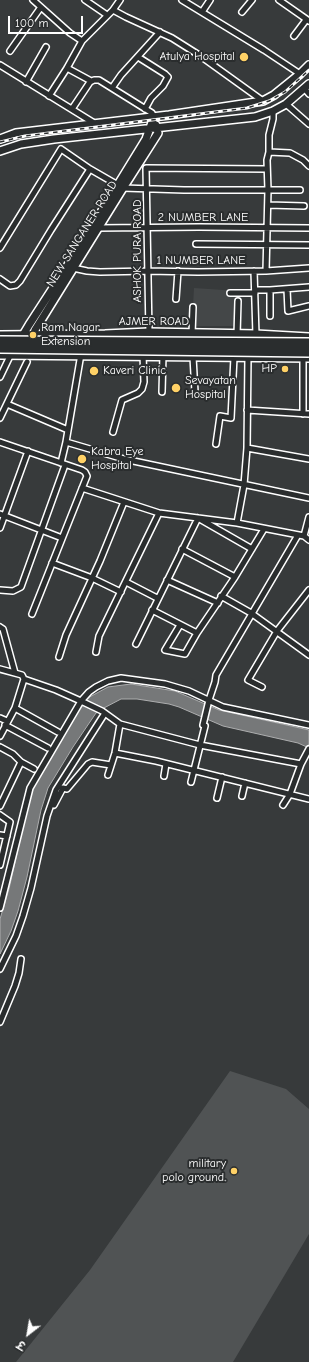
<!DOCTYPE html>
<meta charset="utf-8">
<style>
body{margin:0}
#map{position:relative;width:309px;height:1362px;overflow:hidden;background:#373a3b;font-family:"Comic Neue","Playpen Sans Deva",sans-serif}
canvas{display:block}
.north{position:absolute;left:8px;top:1314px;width:40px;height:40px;-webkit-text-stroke:3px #2a2d2e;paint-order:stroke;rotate:211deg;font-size:11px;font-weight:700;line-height:16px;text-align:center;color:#fff}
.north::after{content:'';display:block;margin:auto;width:14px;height:18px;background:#fff;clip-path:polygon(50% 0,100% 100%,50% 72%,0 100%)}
.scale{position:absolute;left:8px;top:16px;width:75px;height:18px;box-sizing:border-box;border:2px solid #fff;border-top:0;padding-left:5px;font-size:12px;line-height:14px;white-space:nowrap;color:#fff;-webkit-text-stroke:3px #2a2d2e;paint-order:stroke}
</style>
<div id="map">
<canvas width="309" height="1362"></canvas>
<div class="north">उ</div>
<div class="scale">100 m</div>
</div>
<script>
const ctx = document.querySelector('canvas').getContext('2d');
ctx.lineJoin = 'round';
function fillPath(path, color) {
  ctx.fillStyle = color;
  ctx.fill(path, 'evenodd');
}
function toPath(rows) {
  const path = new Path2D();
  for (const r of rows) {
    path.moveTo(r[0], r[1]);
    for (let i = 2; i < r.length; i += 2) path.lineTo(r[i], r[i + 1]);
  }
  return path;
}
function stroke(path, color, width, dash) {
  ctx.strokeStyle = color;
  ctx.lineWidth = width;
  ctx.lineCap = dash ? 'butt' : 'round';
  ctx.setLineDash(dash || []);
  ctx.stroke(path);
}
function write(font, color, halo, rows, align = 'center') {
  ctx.font = font + ' "Comic Neue",sans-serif';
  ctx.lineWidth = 4;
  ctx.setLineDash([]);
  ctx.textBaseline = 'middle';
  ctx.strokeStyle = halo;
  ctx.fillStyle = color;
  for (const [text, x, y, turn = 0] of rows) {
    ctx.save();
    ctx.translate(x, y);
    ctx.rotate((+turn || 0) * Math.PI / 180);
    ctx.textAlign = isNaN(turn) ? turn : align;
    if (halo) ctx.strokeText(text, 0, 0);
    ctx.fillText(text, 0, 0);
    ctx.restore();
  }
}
fillPath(toPath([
 [194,288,238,291,238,326,191,326,191,306,193,306]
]), '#444748');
fillPath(toPath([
 [230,1071,286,1089,309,1109,309,1234,233,1362,16,1362,90,1270]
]), '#505354');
const water = toPath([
 [131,684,175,691,219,710,309,730,309,748,298,743,223,726,179,707,169,704,137,699,121,699,102,709,96,713,73,747,48,788,41,810,27,877,18,911,11,931,0,954,0,919,9,889,27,809,33,787,41,771,72,722,84,700,108,687,131,684]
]);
fillPath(water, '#767879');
stroke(water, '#adaeaf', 1);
const street = toPath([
 [33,0,70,33,82,41],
 [85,0,107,15],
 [182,0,264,50,300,74],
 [279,0,309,21],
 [113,10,120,0],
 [202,12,210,0],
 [242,12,252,0],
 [294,36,306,20],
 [10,51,41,7],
 [138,57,165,74,168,77,163,86,151,98,145,109],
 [0,65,94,123],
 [67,68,91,81],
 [26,82,46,47],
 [112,88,121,75,160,32],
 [304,88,309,94],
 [49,96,67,68,82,41,113,10,126,17,172,38,199,55,263,101],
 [286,104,309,124],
 [72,109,90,82,94,80,99,80,152,113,154,117],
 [269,152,290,153,303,160,309,166],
 [268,205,304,206],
 [97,228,199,227,309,228],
 [196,244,309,245],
 [0,248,61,149,90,169],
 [73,268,87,271,100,272,148,271,198,272,266,271,268,190,267,160,269,152,269,135,273,119,273,111],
 [254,271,256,335],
 [266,271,309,268],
 [0,279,10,286,16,285,20,281,51,230,90,169,123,188,184,190,300,190],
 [287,289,288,311,309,306],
 [255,290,270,290,270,316],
 [270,290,309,287],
 [230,293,255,293],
 [176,299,178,271],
 [149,333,146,168,267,169],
 [192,334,193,307],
 [237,335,238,301],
 [193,357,195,392],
 [0,377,11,354],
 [162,392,163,355],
 [7,404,68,430],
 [247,410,309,414],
 [303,414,303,357],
 [0,418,27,362],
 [113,432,122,400,138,393,142,389,144,382,143,355],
 [0,442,82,470,85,472,87,476,32,614],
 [66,442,124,459,309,498],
 [216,444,220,416,231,418,234,357],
 [247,448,309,459],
 [61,463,66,442,81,354],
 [82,488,159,513,237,523,304,536,309,540],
 [0,514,62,538],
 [237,523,244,485,247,448,248,357],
 [0,528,28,451],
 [304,536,309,517],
 [182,549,235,577],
 [52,563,92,578,121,592],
 [167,580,218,603],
 [126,582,157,598],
 [0,590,13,591,21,587,65,465],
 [221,596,251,613,309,655],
 [152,610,197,633],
 [180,625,165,650,185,654,197,633,235,577,264,529],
 [0,627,3,629,15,673],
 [136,644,198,518,252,549],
 [96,652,99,636,159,513],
 [59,657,66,635,100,561,124,502],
 [0,669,22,675,24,679,15,708,0,736],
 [24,679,56,690,83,702,102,711,120,724,200,745,301,764],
 [262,687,248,680,277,631,309,590],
 [15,708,58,732],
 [0,718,7,721],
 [5,725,48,748],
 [203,725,209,700,215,682,216,675,298,535],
 [0,747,13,754,21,762,34,769],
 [115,753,156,761,309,799],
 [108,775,115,753,120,724],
 [164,776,166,764],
 [191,782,205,726],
 [242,796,245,783],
 [217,798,222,777],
 [54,805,63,788,67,789,88,764,92,762,111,765],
 [283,805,290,794,301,764,309,749],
 [0,806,21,762],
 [0,815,10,822,0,865],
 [0,835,7,836],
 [0,908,30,788,81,701,89,692,96,687,108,681,121,678,165,684,189,691,223,707,309,725],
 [0,969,16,936,23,916,31,888,47,816,56,790,105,713],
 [0,1022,15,986,19,973,21,959]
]);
const secondary = toPath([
 [0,139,16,133,169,115,263,101,274,95,300,74,309,65],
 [0,151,21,144,54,139,255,117,273,111,286,104,309,84],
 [22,340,23,335,29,325,79,248,146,139,154,117],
 [33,341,35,330,123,188,158,133,156,125]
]);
const highway = toPath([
 [0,336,105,335,149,333,256,335,309,338],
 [0,354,309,357]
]);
stroke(street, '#fff', 8);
stroke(secondary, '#fff', 10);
stroke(highway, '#fff', 12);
stroke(street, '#2a2d2e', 5);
stroke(secondary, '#2a2d2e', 7);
stroke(highway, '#2a2d2e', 9);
const rail = toPath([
 [0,142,25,136,247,108,269,101,285,92,309,70]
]);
stroke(rail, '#fff', 3);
stroke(rail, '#2a2d2e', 1.5, [4.5]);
const highwayBridge = toPath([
 [0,341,309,343],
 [0,348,309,352]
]);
stroke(highwayBridge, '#fff', 12, []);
stroke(highwayBridge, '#2a2d2e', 9);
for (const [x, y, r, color] of [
 [244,57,5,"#ffd166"],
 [33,335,4,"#ffd166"],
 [285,369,4,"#ffd166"],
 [94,371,5,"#ffd166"],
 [176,388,5,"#ffd166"],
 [82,459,5,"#ffd166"],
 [234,1171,4,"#ffd166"]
]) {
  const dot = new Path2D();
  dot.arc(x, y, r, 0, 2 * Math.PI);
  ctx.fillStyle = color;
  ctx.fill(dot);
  stroke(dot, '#2a2d2e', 1.5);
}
write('12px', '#fff', '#2a2d2e', [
 ["Atulya Hospital",235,57,"right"],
 ["Ram Nagar",41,328],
 ["Extension",41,342],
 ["HP",277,369,"right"],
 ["Kaveri Clinic",103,371],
 ["Sevayatan",185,381],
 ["Hospital",185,395],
 ["Kabra Eye",91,452],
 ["Hospital",91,466],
 ["military",226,1164,"right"],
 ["polo ground.",226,1178,"right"]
], 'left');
write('12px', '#fff', '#2a2d2e', [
 ["2 NUMBER LANE",203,218],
 ["NEW SANGANER ROAD",82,234,-58],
 ["ASHOK PURA ROAD",138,251,-90],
 ["1 NUMBER LANE",201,261],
 ["AJMER ROAD",154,322]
]);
</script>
